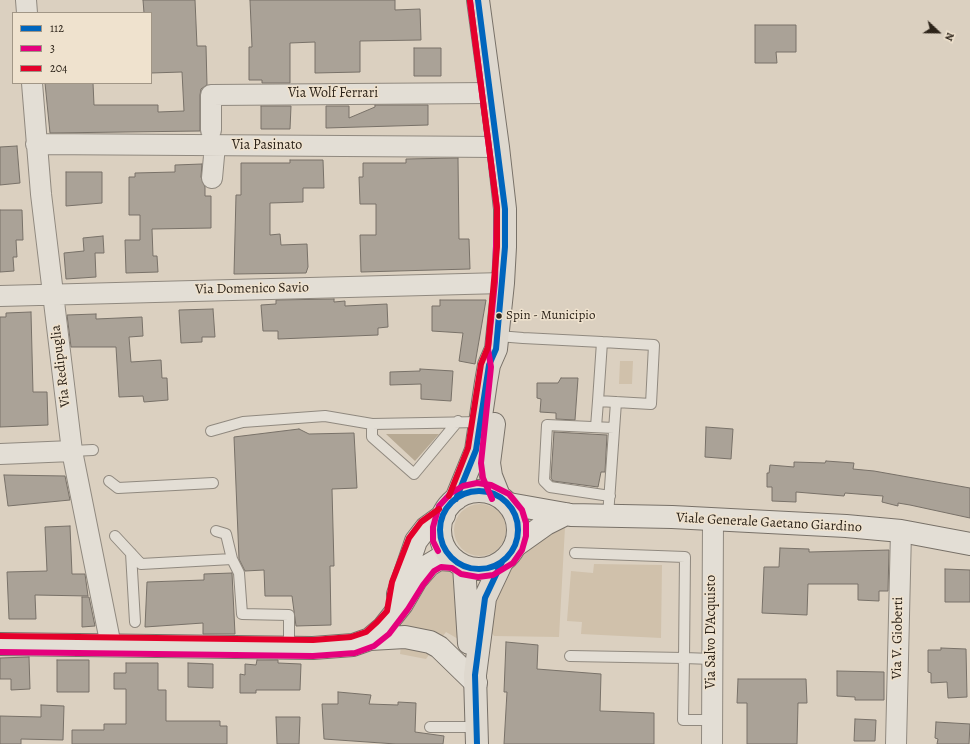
<!DOCTYPE html>
<style>
body{margin:0}
#map{position:relative;width:970px;height:744px;overflow:hidden;background:#dbd0c0;font-family:Alegreya,serif}
canvas{display:block}
.legend{position:absolute;left:12px;top:12px;width:140px;height:72px;box-sizing:border-box;background:#efe2ce;border:1px solid #a19686;margin:0;padding:5px 7px;list-style:none;font-size:12px;color:#2d241a}
.legend li{display:flex;align-items:center;gap:8px;height:20px}
.legend b{width:20px;border:1px solid #a19686}
.north{position:absolute;left:918px;top:12px;width:40px;height:40px;-webkit-text-stroke:3px #efe2ce;paint-order:stroke;rotate:112deg;font-size:11px;font-weight:700;line-height:16px;text-align:center;color:#2d241a}
.north::after{content:'';display:block;margin:auto;width:14px;height:18px;background:#2d241a;clip-path:polygon(50% 0,100% 100%,50% 72%,0 100%)}
</style>
<div id="map">
<canvas width="970" height="744"></canvas>
<ul class="legend">
<li><b style="height:5px;background:#0065bd"></b>112</li>
<li><b style="height:5px;background:#e5007d"></b>3</li>
<li><b style="height:5px;background:#e4002b"></b>204</li>
</ul>
<div class="north">N</div>
</div>
<script>
const ctx = document.querySelector('canvas').getContext('2d');
ctx.lineJoin = 'round';
function fillPath(path, color) {
  ctx.fillStyle = color;
  ctx.fill(path, 'evenodd');
}
function toPath(rows) {
  const path = new Path2D();
  for (const r of rows) {
    if (r.length === 3) {
      path.moveTo(r[0] + r[2], r[1]);
      path.arc(r[0], r[1], r[2], 0, 2 * Math.PI);
      continue;
    }
    path.moveTo(r[0], r[1]);
    for (let i = 2; i < r.length; i += 2) path.lineTo(r[i], r[i + 1]);
  }
  return path;
}
function stroke(path, color, width, dash) {
  ctx.strokeStyle = color;
  ctx.lineWidth = width;
  ctx.lineCap = dash ? 'butt' : 'round';
  ctx.setLineDash(dash || []);
  ctx.stroke(path);
}
function write(font, color, halo, rows, align = 'center') {
  ctx.font = font + ' Alegreya,serif';
  ctx.lineWidth = 3;
  ctx.setLineDash([]);
  ctx.textBaseline = 'middle';
  ctx.strokeStyle = halo;
  ctx.fillStyle = color;
  for (const [text, x, y, turn = 0] of rows) {
    ctx.save();
    ctx.translate(x, y);
    ctx.rotate((+turn || 0) * Math.PI / 180);
    ctx.textAlign = isNaN(turn) ? turn : align;
    if (halo) ctx.strokeText(text, 0, 0);
    ctx.fillText(text, 0, 0);
    ctx.restore();
  }
}
fillPath(toPath([
 [620,361,633,361,632,384,619,384],
 [480,530,26],
 [565,527,559,637,494,636,488,628,492,600,510,569,532,545,545,534],
 [594,564,662,565,661,638,581,634,582,622,567,621,571,571,593,573],
 [449,569,453,574,455,583,460,640,446,632,440,640,399,630,418,592,436,570],
 [401,646,431,652,426,659,400,654]
]), '#d0c1ab');
fillPath(toPath([
 [386,434,439,434,415,461]
]), '#b7a993');
const building = toPath([
 [143,0,195,0,197,46,206,46,207,85,201,89,200,95,200,131,50,133,45,83,93,83,94,105,158,105,158,112,184,111,182,72,151,73,151,13,144,13,143,0],
 [250,0,395,0,395,10,420,9,421,40,360,41,360,72,315,73,315,42,290,43,290,83,262,83,262,80,249,80,249,47,252,47,250,0],
 [755,25,796,25,796,52,776,52,777,63,755,63,755,25],
 [414,48,441,48,441,76,414,76,414,48],
 [375,105,428,105,428,125,326,128,326,106,349,106,349,118,375,107,375,105],
 [261,106,291,106,290,129,261,129,261,106],
 [17,146,20,183,0,185,0,147,17,146],
 [458,158,459,239,469,239,470,269,361,272,360,235,376,235,376,204,360,204,359,177,363,177,363,163,406,163,406,159,458,158],
 [290,160,323,160,324,188,303,188,303,202,270,203,270,235,280,234,281,245,307,244,308,267,306,273,234,274,236,195,241,195,241,163,290,163,290,160],
 [202,164,201,177,205,187,205,196,211,196,211,228,152,229,153,256,157,256,158,272,126,273,125,240,140,240,140,215,129,215,129,177,135,177,135,173,175,172,175,165,202,164],
 [66,172,102,172,102,203,66,206,66,172],
 [0,210,22,210,23,240,16,240,17,257,13,257,14,271,0,272,0,210],
 [103,236,104,253,95,253,96,277,66,279,64,253,84,251,83,238,103,236],
 [334,299,334,302,345,301,345,306,387,304,388,327,378,328,378,335,278,339,278,331,263,331,261,305,276,304,276,300,334,299],
 [440,300,486,300,475,364,459,361,463,333,432,331,432,306,440,306,440,300],
 [213,309,215,337,202,337,202,342,181,343,179,310,213,309],
 [31,312,33,392,47,392,48,425,0,427,0,317,6,317,6,313,31,312],
 [96,314,96,319,142,317,143,336,129,337,131,362,161,360,162,378,167,378,168,400,144,402,143,396,119,397,116,347,71,347,67,315,96,314],
 [420,369,453,371,451,401,421,399,421,384,390,385,390,372,420,371,420,369],
 [561,378,578,378,575,420,556,419,556,413,540,412,541,399,537,398,537,383,558,383,561,378],
 [706,427,733,429,731,459,705,457,706,427],
 [299,429,309,434,354,433,357,488,332,489,334,566,330,566,331,625,296,626,292,596,265,596,264,570,245,571,239,559,234,437,299,429],
 [554,432,607,435,605,472,601,472,598,487,553,481,551,478,554,432],
 [826,461,854,463,853,469,874,471,970,488,970,518,910,505,898,503,898,506,882,502,883,496,845,493,844,496,796,492,796,502,772,501,772,487,767,487,767,473,769,473,770,465,794,467,794,462,825,463,826,461],
 [4,475,65,476,70,500,8,506,4,475],
 [70,526,72,574,85,574,88,596,35,595,36,619,9,619,7,572,47,571,45,527,70,526],
 [780,548,809,549,809,552,889,550,888,591,879,591,879,601,858,600,858,584,808,584,807,615,762,613,764,567,779,567,780,548],
 [945,569,970,570,970,602,945,602,945,569],
 [232,573,235,634,203,634,203,623,145,627,147,582,204,580,204,574,232,573],
 [82,597,89,597,95,626,82,627,82,597],
 [506,642,538,645,537,669,601,674,600,711,654,713,654,744,504,744,507,692,504,692,506,642],
 [941,648,966,649,967,697,948,698,947,682,931,683,931,673,928,672,928,650,941,650,941,648],
 [29,657,30,689,11,690,11,679,0,679,0,658,29,657],
 [57,660,89,660,89,692,57,692,57,660],
 [257,660,278,660,278,663,301,664,300,690,256,690,256,693,240,693,240,674,245,675,245,664,256,665,257,660],
 [126,663,158,663,158,690,166,690,166,721,220,721,220,726,227,726,227,744,72,744,72,730,104,730,104,724,126,724,126,689,114,689,114,673,126,673,126,663],
 [188,663,213,664,213,688,188,687,188,663],
 [837,671,884,672,884,700,855,700,855,697,837,696,837,671],
 [738,679,806,679,807,703,798,703,797,744,747,744,747,703,737,703,738,679],
 [338,692,371,695,369,704,398,705,398,702,416,703,415,732,444,736,443,744,396,744,324,739,322,704,338,704,338,692],
 [41,705,64,706,63,740,21,739,21,744,0,744,0,716,41,717,41,705],
 [276,717,300,717,299,744,277,744,276,717],
 [855,719,876,720,875,741,854,741,855,719],
 [936,722,970,724,969,744,937,744,938,739,935,738,936,722]
]);
fillPath(building, '#aaa297');
stroke(building, '#787168', 1);
const lane = toPath([
 [498,336,523,338,602,342,654,345,651,404,598,401,602,342],
 [372,424,372,437,414,474,458,421],
 [596,427,598,401],
 [211,431,243,422,325,416,372,424,480,422],
 [72,451,93,450],
 [109,481,118,488,213,483],
 [610,496,550,487,544,481,547,425,614,428],
 [608,516,616,402],
 [216,531,226,534,232,559,239,573,242,614,289,615,289,648],
 [115,536,141,564,232,559],
 [131,553,135,622],
 [575,553,685,557,684,658,712,659],
 [570,656,684,658,683,720,712,720],
 [430,727,476,727]
]);
const street = toPath([
 [26,0,27,13],
 [32,83,41,194,72,451,111,646],
 [211,130,211,95,491,93],
 [36,144,498,147],
 [212,178,215,145],
 [0,296,503,283],
 [0,454,72,451],
 [712,744,713,519],
 [896,744,901,531]
]);
const secondary = toPath([
 [509,504,571,515,672,517,846,526,901,531,970,544],
 [515,546,546,524,566,514],
 [398,594,416,541,426,528,444,515],
 [370,639,405,637,430,642,439,647,476,683],
 [0,644,313,648,353,645,370,639,383,628,402,604,416,580,429,565,439,559,454,560]
]);
const primary = toPath([
 [494,424,489,463,491,476,499,496],
 [479,530,39],
 [456,499,476,450,486,382,489,365,496,349,503,283,505,247,505,209,498,147,478,0],
 [464,566,469,643],
 [477,744,475,675,485,598,502,562]
]);
stroke(lane, '#90897f', 12);
stroke(street, '#90897f', 22);
stroke(secondary, '#787168', 24);
stroke(primary, '#787168', 24);
stroke(lane, '#e3ded5', 10);
stroke(street, '#e3ded5', 20);
stroke(secondary, '#e3ded5', 22);
stroke(primary, '#ded8ce', 22);
stroke(toPath([
 [479,530,39],
 [456,499,476,450,489,365,496,349,505,247,505,209,478,0],
 [477,744,475,675,485,598,502,562]
]), '#0065bd', 6);
stroke(toPath([
 [470,1,497,209,495,282,488,349,491,367,481,463,483,478,492,499],
 [0,652,313,656,355,653,374,646,389,634,408,609,423,585,434,571,441,567,452,568,461,574,478,577,493,575,513,563,522,550,526,536,526,523,522,510,509,494,491,485,477,483,463,486,451,493,439,506,433,527,433,541,438,551]
]), '#e5007d', 6);
stroke(toPath([
 [449,496,468,448,481,364,488,347,497,247,497,209,470,1],
 [0,636,313,640,351,637,366,632,377,622,387,611,392,582,409,538,421,522,439,509]
]), '#e4002b', 6);
for (const [x, y, r, color] of [
 [499,316,3.5,"#2d241a"]
]) {
  const dot = new Path2D();
  dot.arc(x, y, r, 0, 2 * Math.PI);
  ctx.fillStyle = color;
  ctx.fill(dot);
  stroke(dot, '#efe2ce', 1.5);
}
write('13px', '#2d241a', '#efe2ce', [
 ["Spin - Municipio",506,316]
], 'left');
write('14px', '#2d241a', '#efe2ce', [
 ["Via Wolf Ferrari",333,94],
 ["Via Pasinato",267,146],
 ["Via Domenico Savio",252,289,-1],
 ["Via Redipuglia",61,366,-97],
 ["Viale Generale Gaetano Giardino",769,523,3],
 ["Via Salvo D'Acquisto",712,632,-90],
 ["Via V. Gioberti",898,638,-89]
]);
</script>
